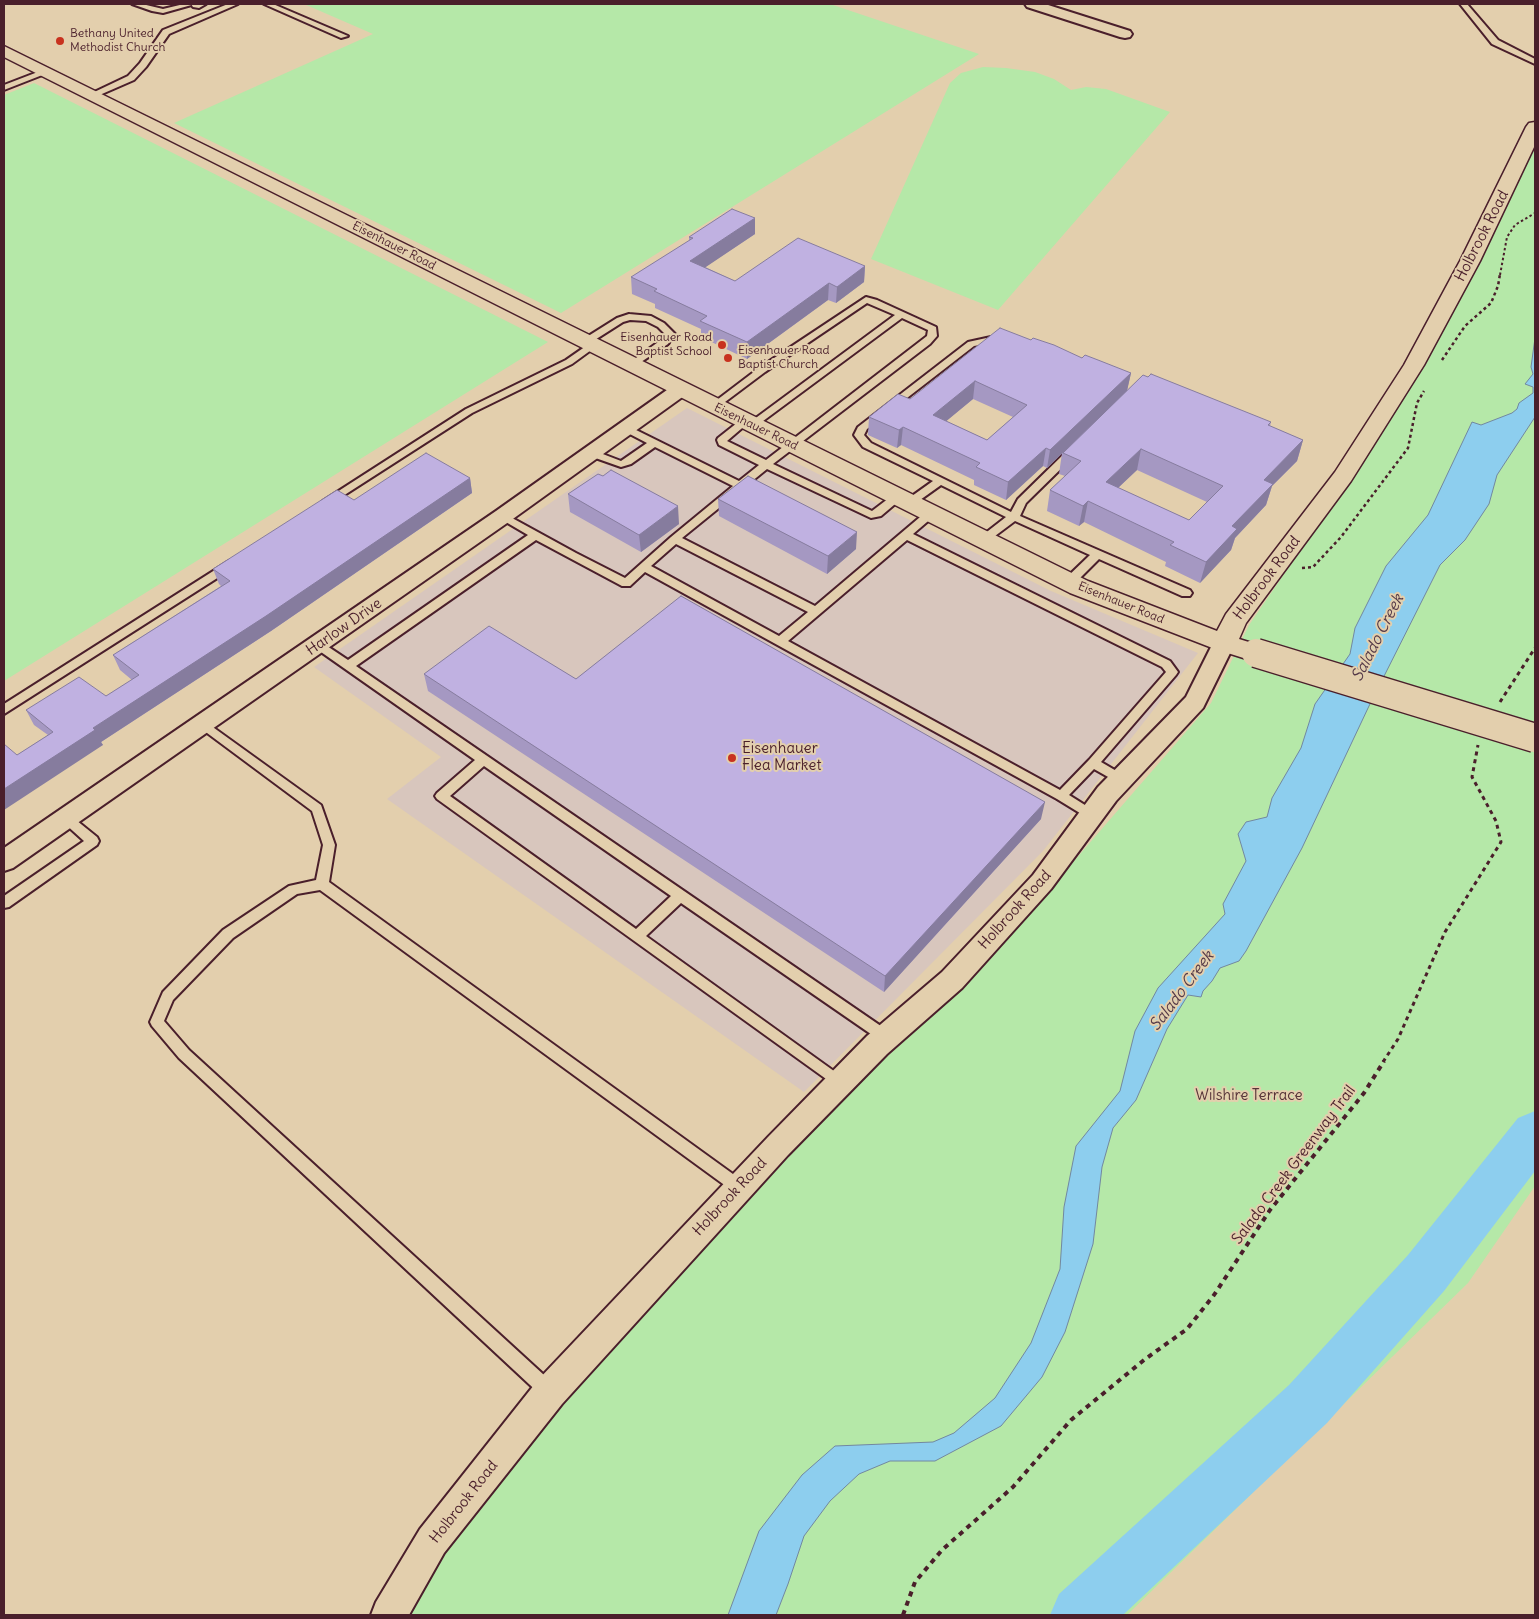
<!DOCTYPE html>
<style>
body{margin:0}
#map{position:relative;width:1539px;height:1619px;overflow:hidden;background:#e3cfad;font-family:Delius,sans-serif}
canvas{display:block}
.frame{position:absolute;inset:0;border:5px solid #4a1f2b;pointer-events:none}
</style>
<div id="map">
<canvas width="1539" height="1619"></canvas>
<div class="frame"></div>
</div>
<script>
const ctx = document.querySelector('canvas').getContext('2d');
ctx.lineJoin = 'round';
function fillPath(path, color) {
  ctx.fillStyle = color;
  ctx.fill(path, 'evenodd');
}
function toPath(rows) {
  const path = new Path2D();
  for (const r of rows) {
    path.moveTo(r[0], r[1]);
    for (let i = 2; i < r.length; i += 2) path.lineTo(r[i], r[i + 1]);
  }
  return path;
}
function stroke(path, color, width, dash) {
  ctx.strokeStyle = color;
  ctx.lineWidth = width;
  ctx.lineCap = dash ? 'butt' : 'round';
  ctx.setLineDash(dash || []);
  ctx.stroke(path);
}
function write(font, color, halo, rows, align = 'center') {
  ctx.font = font + ' Delius,sans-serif';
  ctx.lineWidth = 4;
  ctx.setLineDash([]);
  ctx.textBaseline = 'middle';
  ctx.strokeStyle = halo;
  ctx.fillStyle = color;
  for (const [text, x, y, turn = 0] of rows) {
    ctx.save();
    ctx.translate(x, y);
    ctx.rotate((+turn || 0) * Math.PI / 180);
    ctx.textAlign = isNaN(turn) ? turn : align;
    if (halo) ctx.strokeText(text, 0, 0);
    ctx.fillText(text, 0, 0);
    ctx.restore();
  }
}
fillPath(toPath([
 [687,408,1051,591,1198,653,1043,851,804,1092,387,799,441,757,314,667]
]), '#d8c6bd');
fillPath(toPath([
 [304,4,830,4,979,54,561,313,174,123,373,34],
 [983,67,1006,68,1035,72,1054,79,1071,90,1086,87,1106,89,1170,112,998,310,871,259,950,83,961,73],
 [34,83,548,342,4,681,4,95],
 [1535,144,1535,1186,1468,1283,1127,1615,407,1615,447,1544,534,1434,817,1120,969,982,1211,703,1249,625,1337,497,1442,331]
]), '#b5e8a8');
const water = toPath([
 [1535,338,1535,417,1497,475,1489,504,1465,540,1440,565,1369,706,1302,848,1246,951,1239,961,1220,968,1212,981,1203,991,1201,997,1188,995,1167,1029,1136,1100,1113,1128,1102,1167,1093,1244,1065,1332,1042,1377,1001,1426,935,1461,890,1461,859,1474,830,1501,804,1536,788,1584,776,1615,728,1615,759,1531,802,1475,835,1446,933,1442,954,1433,995,1398,1031,1343,1060,1269,1064,1207,1076,1146,1120,1091,1135,1031,1158,988,1225,914,1223,904,1246,861,1238,834,1246,822,1267,817,1272,798,1301,748,1315,704,1350,654,1355,628,1386,566,1428,515,1472,422,1481,425,1512,413,1517,409,1519,403,1533,393,1533,387,1525,384,1533,374,1531,367,1535,338]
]);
fillPath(water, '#8dceee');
stroke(water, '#7288a0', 1);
fillPath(toPath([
 [1535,1111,1535,1171,1444,1291,1327,1423,1123,1615,1050,1615,1059,1594,1289,1385,1408,1255,1518,1118,1535,1111]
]), '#8dceee');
const lane = toPath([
 [132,4,142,4,163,9,184,4,195,4,163,13,152,11,132,4],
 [228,4,238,4,169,34,146,67,134,80,95,97,88,95,128,76,140,63,163,30,228,4],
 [264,4,273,4,348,36,341,38,264,4],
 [1460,4,1467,4,1498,40,1535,59,1535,64,1492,44,1460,4],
 [43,70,50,72,4,90,4,85,43,70],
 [866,297,877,300,936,327,937,336,930,344,773,464,872,511,893,495,901,495,902,497,901,499,881,516,871,518,767,469,682,538,815,606,926,512,930,511,935,514,934,516,913,534,1170,661,1178,672,1176,675,1101,762,1125,776,1127,779,1125,782,1117,782,1094,769,1069,795,1096,812,1098,815,1096,818,1088,818,1057,799,645,572,630,586,622,586,536,540,356,666,891,1033,893,1037,891,1041,886,1043,881,1041,681,903,646,936,845,1079,847,1083,845,1087,840,1089,437,799,435,796,437,793,475,760,311,645,313,642,321,642,348,660,528,535,499,518,498,516,499,514,503,513,576,553,625,578,671,537,733,486,655,447,631,464,621,467,587,455,587,451,595,451,621,461,647,443,622,430,622,426,626,425,739,481,759,465,719,445,717,440,718,438,742,419,748,419,749,423,895,315,867,303,765,372,717,408,711,408,709,406,759,368,866,297],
 [902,318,928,330,927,336,766,460,727,441,748,423,749,427,755,427,902,318],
 [907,540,1162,667,1166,672,1089,760,1060,790,788,641,907,540],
 [676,544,808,612,779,636,651,566,676,544],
 [484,766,671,896,636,929,450,796,484,766],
 [629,314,651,316,664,323,675,334,668,344,632,368,627,365,629,363,661,340,665,334,658,327,646,321,630,320,623,322,590,343,596,343,598,345,572,364,472,413,332,503,328,504,323,501,466,409,566,360,589,344,582,344,582,340,617,318,629,314],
 [991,337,1004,339,1006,341,1001,344,991,343,974,346,867,429,864,435,871,443,1011,512,1018,499,1069,449,1077,449,1077,453,1026,503,1020,516,1190,590,1192,593,1190,596,1182,596,1099,559,1073,585,1065,585,1064,582,1065,579,1090,555,1015,521,987,542,979,542,978,540,979,538,1006,517,941,485,913,505,905,505,904,503,905,501,933,481,863,447,854,435,858,427,968,342,991,337],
 [229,561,234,565,233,568,4,714,4,704,229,561],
 [203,720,321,805,335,845,329,882,744,1182,747,1187,744,1192,739,1194,734,1192,320,890,297,894,233,938,173,1000,164,1021,189,1050,556,1386,558,1392,556,1398,550,1400,544,1398,179,1058,152,1026,150,1022,163,992,223,930,289,886,316,880,323,845,312,811,199,727,197,724,203,720],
 [67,814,71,816,97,837,99,841,97,845,9,907,4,908,4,896,84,841,63,822,61,819,63,816,67,814]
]);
const street = toPath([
 [191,4,206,4,199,8,193,7,191,4],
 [1025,4,1045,4,1130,31,1132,34,1130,37,1125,38,1120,37,1027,7,1025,4],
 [681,383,688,385,691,389,688,393,510,521,13,868,4,871,4,848,496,511,674,385,681,383],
 [1224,635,1232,637,1235,643,1203,708,1116,801,1051,889,962,988,887,1054,788,1155,562,1404,444,1553,409,1615,371,1615,376,1602,420,1529,538,1380,768,1137,867,1036,942,972,1033,875,1098,787,1186,697,1216,637,1224,635]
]);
const secondary = toPath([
 [4,46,1088,581,1217,631,1226,614,1335,472,1404,365,1460,261,1526,127,1529,123,1535,122,1535,145,1480,261,1424,365,1351,481,1246,623,1239,639,1265,647,1269,653,1265,659,1256,662,1215,649,1070,593,4,57,4,46]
]);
stroke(lane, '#4a1f2b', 4);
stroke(street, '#4a1f2b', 4);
stroke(secondary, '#4a1f2b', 3);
stroke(toPath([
 [1500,275,1507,237,1515,225,1535,213]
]), '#4a1f2b', 2, [2.5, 2.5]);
stroke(toPath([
 [1442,360,1465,326,1491,303,1498,286,1500,274],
 [1302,568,1313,567,1341,537,1408,448,1417,403,1424,391]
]), '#4a1f2b', 2.5, [3, 3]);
stroke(toPath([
 [1500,702,1535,648],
 [1383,1062,1398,1039,1445,932,1501,842,1496,821,1472,777,1478,745]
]), '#4a1f2b', 3, [4, 4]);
stroke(toPath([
 [903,1615,915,1582,942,1550,1013,1487,1071,1420,1144,1360,1187,1329,1214,1295,1270,1210,1364,1093,1384,1061]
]), '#4a1f2b', 4, [5, 5]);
fillPath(lane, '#e3cfad');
fillPath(street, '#e3cfad');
fillPath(secondary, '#e3cfad');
const secondaryBridge = toPath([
 [1256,653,1535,738]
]);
stroke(secondaryBridge, '#4a1f2b', 31, []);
stroke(secondaryBridge, '#e3cfad', 28);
fillPath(toPath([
 [755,218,755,234,705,267,735,281,865,266,864,282,836,303,828,300,747,359,701,337,701,329,655,308,655,304,632,294,631,277,689,241,689,237],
 [1031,340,1082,358,1131,373,1127,390,1271,422,1270,426,1303,440,1297,461,1272,486,1266,505,1235,538,1231,550,1200,583,1165,566,1166,562,1084,522,1079,526,1047,511,1050,490,1065,476,1059,474,1062,453,1047,468,1043,466,1006,500,974,485,974,480,901,445,897,448,868,435,869,417,910,399],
 [973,399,1013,417,987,440,946,421],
 [1137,470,1207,502,1189,520,1118,488],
 [470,478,472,493,271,631,101,742,103,745,17,755,48,735,34,725,26,710,106,696,132,680,120,670,113,655,221,586,219,584,213,569,354,500],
 [568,494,679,524,641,552,570,512],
 [718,499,856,549,827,574,719,516],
 [424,674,576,679,1041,819,884,992,428,691]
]), '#a598c2');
fillPath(toPath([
 [755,218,755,234,691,277,690,261],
 [865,266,864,282,836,303,837,287],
 [829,283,828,300,747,359,747,342],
 [1131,373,1127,391,1047,468,1050,450],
 [975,381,973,399,932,433,933,415],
 [903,427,901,445,897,448,899,430],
 [1303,440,1297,461,1272,486,1266,505,1235,538,1231,550,1200,583,1206,562,1264,480],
 [1046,448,1043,466,1006,500,1008,482],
 [1141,449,1137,470,1102,503,1106,482],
 [470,478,472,493,271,631,101,742,103,745,4,810,4,789,93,728],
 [1088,501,1084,522,1079,526,1083,506],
 [678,506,679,524,641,552,639,535],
 [857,532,856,549,827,574,828,556],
 [1045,802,1041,819,884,992,885,976]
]), '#867c9e');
const building = toPath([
 [732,209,755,218,690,261,735,281,798,238,865,266,837,287,829,283,747,342,700,321,707,316,654,291,657,289,631,277,693,238,689,237,732,209],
 [1000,328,1031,340,1033,338,1054,345,1082,358,1085,355,1098,360,1131,373,1050,450,1046,448,1008,482,976,467,980,463,903,427,899,430,869,417,898,394,910,399,1000,328],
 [975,381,1027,405,987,440,933,415,975,381],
 [1151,374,1271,422,1268,425,1303,440,1264,480,1273,484,1232,526,1237,529,1206,562,1170,545,1174,542,1088,501,1083,506,1050,490,1081,461,1063,453,1143,375,1148,377,1151,374],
 [1141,449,1223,486,1189,520,1106,482,1141,449],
 [426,453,470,478,266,616,93,728,95,730,4,789,4,744,17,755,53,732,26,710,79,677,106,696,139,675,113,655,230,581,213,569,337,490,354,500,426,453],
 [611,470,678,506,639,535,568,494,598,474,603,476,611,470],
 [748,476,857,532,828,556,718,499,748,476],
 [681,596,1045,802,885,976,424,674,489,626,576,679,681,596]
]);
fillPath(building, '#c0b1e1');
stroke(building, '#867c9e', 1);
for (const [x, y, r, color] of [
 [60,41,5,"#c8321e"],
 [722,345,5,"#c8321e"],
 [728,358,5,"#c8321e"],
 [732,758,5,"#c8321e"]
]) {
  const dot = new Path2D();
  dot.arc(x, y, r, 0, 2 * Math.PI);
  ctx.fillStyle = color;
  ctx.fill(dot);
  stroke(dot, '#e3cfad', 2);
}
write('12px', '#4a1f2b', '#e3cfad', [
 ["Bethany United",70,34],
 ["Methodist Church",70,48],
 ["Eisenhauer Road",712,338,"right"],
 ["Baptist School",712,352,"right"],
 ["Eisenhauer Road",738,351],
 ["Baptist Church",738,365]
], 'left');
write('12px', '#4a1f2b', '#e3cfad', [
 ["Eisenhauer Road",394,246,27],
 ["Eisenhauer Road",756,427,26],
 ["Eisenhauer Road",1121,603,22]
]);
write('15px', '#4a1f2b', '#e3cfad', [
 ["Holbrook Road",1482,236,-63],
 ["Holbrook Road",1267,578,-53],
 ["Harlow Drive",344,627,-35],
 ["Holbrook Road",1015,910,-48],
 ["Salado Creek Greenway Trail",1294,1165,-53],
 ["Holbrook Road",730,1197,-47],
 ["Holbrook Road",464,1502,-52]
]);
write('15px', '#4a1f2b', '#e3cfad', [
 ["Eisenhauer",742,749],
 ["Flea Market",742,766]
], 'left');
write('15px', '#553338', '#e3cfad', [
 ["Wilshire Terrace",1249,1096]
]);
write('italic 16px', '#543948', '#e3cfad', [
 ["Salado Creek",1378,638,-63],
 ["Salado Creek",1182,991,-53]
]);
</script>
